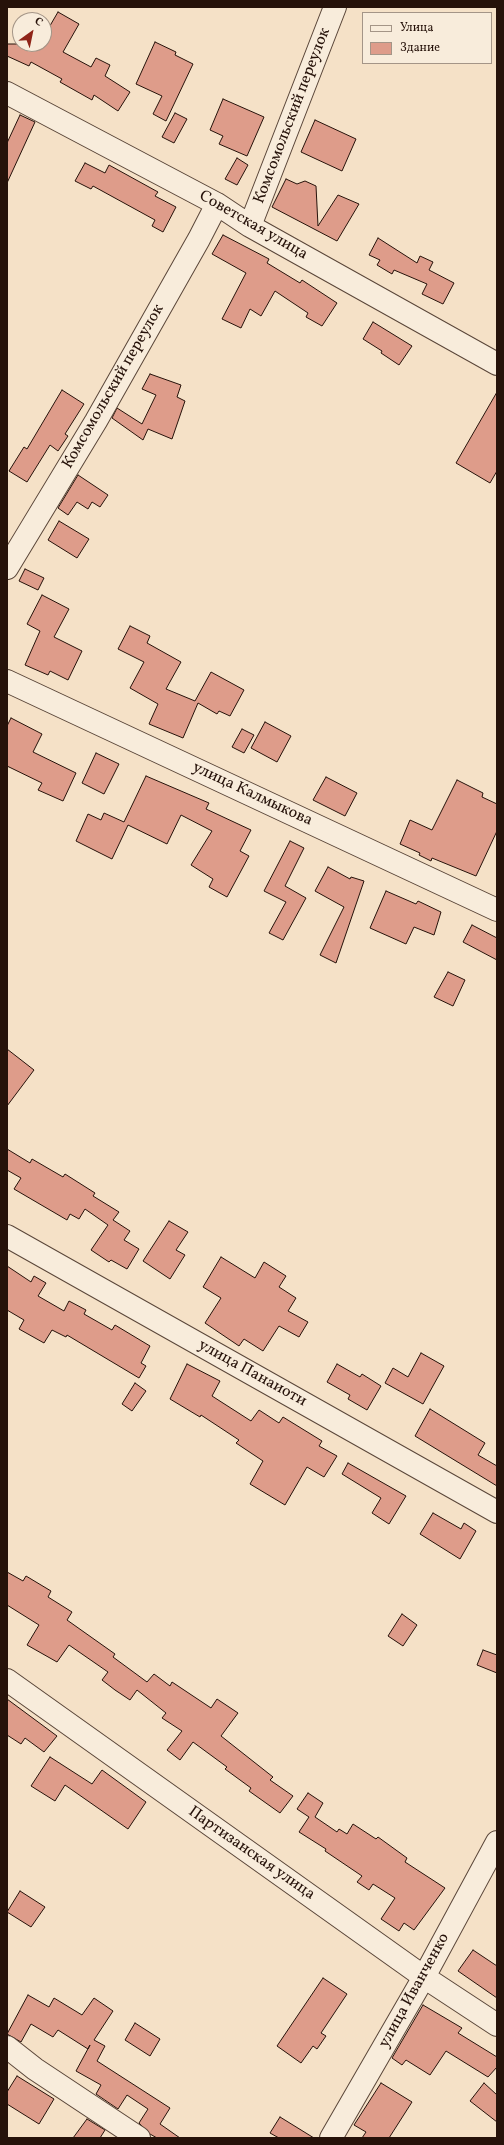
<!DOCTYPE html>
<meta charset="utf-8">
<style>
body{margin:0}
#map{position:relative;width:504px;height:2145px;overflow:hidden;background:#f5e1c7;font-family:Vollkorn,serif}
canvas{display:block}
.frame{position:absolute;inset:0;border:8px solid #26120a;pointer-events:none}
.legend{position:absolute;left:362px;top:12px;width:130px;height:52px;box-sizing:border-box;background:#f8ecdb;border:1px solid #a49587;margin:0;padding:5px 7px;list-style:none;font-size:12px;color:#26120a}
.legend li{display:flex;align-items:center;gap:8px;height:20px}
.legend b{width:20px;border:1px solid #a49587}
.north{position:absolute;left:12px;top:12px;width:40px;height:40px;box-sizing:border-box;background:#f8ecdb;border:1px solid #a49587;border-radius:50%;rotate:33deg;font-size:11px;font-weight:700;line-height:16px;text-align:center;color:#26120a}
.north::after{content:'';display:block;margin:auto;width:14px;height:18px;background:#8f2418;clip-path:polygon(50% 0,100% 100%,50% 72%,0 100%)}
</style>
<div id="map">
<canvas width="504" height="2145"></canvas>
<div class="frame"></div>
<ul class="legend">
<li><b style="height:5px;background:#f8ecdb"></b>Улица</li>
<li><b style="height:11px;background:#de9c8a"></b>Здание</li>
</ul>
<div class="north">С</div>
</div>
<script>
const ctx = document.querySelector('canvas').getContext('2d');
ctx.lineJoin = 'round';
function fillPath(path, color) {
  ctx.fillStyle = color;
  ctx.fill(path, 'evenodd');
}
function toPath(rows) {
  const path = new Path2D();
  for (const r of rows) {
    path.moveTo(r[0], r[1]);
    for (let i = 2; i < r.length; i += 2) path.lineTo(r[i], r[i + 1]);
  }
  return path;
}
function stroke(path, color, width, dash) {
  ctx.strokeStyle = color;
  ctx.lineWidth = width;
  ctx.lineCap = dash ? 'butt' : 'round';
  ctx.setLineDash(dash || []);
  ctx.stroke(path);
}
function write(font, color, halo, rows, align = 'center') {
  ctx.font = font + ' Vollkorn,serif';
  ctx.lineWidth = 3;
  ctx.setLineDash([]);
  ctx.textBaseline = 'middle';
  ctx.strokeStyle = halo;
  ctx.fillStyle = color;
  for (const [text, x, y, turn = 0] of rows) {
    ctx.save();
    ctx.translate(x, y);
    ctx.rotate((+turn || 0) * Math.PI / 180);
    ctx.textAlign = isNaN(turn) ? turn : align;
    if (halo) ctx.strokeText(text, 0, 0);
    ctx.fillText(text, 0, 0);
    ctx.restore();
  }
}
const building = toPath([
 [58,12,79,24,63,52,91,67,96,58,110,65,105,76,130,92,118,111,94,95,92,100,60,82,62,79,31,62,29,66,7,56,7,44,44,44,44,36,58,12],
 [155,42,176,52,175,55,193,64,166,121,153,114,162,96,136,84,155,42],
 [223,99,264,117,247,156,219,144,223,136,210,130,223,99],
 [175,113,187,119,174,143,162,137,175,113],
 [20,115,35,122,7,183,7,143,20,115],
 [315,120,356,139,342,171,301,152,315,120],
 [237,158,248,165,237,185,225,179,237,158],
 [85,163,105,173,109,165,158,192,155,196,176,207,163,232,152,226,155,220,93,186,91,189,75,181,85,163],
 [286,179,297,184,305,181,316,186,318,226,338,195,359,204,337,241,272,207,286,179],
 [223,235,269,259,267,263,300,283,302,280,337,303,322,326,306,317,308,313,275,291,261,316,250,309,241,328,222,319,246,273,212,254,223,235],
 [378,238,417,263,420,256,433,262,429,270,454,283,443,304,422,294,427,284,394,270,392,274,377,265,380,260,369,255,378,238],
 [373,322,412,346,399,365,381,353,382,351,363,339,373,322],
 [150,374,181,385,177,397,185,401,172,439,148,429,143,440,112,418,117,408,142,424,156,395,142,389,150,374],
 [62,390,84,404,65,434,68,436,58,451,50,445,27,482,9,471,24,447,27,449,62,390],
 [497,392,497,471,490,483,456,463,497,392],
 [78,475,108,495,100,507,92,502,88,509,77,502,68,515,58,508,78,475],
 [59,521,89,539,77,558,48,540,59,521],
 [25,569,44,578,38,590,19,581,25,569],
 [42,595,69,609,54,637,82,651,68,680,50,671,48,675,25,665,40,631,27,624,42,595],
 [130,626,150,636,147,643,181,662,166,689,195,701,211,672,244,690,230,716,219,711,217,714,198,703,183,738,149,724,158,704,130,688,144,662,118,649,130,626],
 [11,718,42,734,33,752,76,773,63,801,38,790,42,783,7,766,7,726,11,718],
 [265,722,291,736,277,762,251,748,265,722],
 [242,729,254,735,244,753,232,747,242,729],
 [96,753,119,764,104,794,82,783,96,753],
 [146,776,209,803,206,809,251,830,240,851,249,856,227,897,209,887,213,879,191,865,212,831,181,815,167,844,128,825,112,859,76,841,88,814,101,820,104,813,124,822,146,776],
 [326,777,357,793,345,816,313,800,326,777],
 [457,780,483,793,482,797,497,804,497,831,476,876,432,858,431,861,419,855,420,853,400,844,410,820,432,830,457,780],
 [290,841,304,848,285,886,306,898,283,940,269,933,286,902,264,891,290,841],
 [328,867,350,879,351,877,364,881,336,963,320,955,344,907,315,891,328,867],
 [386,891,416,904,418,901,441,912,434,935,414,927,406,944,370,928,386,891],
 [472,925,497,938,497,960,463,942,472,925],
 [448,972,465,980,453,1006,434,997,448,972],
 [7,1049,34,1070,7,1106,7,1049],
 [7,1149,30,1163,32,1159,63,1177,65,1174,95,1193,93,1196,119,1212,113,1220,130,1231,124,1240,139,1249,127,1269,111,1260,109,1262,91,1250,108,1225,85,1209,79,1219,70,1214,67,1220,14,1189,21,1178,7,1170,7,1149],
 [169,1221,188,1232,176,1250,185,1255,170,1279,143,1261,169,1221],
 [221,1257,255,1278,264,1262,286,1276,279,1287,296,1298,288,1311,308,1322,299,1337,279,1326,263,1351,244,1339,239,1346,205,1323,221,1298,203,1287,221,1257],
 [7,1266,31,1282,34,1276,46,1283,38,1296,64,1311,69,1301,86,1310,84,1314,112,1330,115,1325,150,1346,141,1363,146,1366,139,1378,67,1335,66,1337,52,1330,44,1343,19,1329,24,1320,7,1310,7,1266],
 [421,1353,444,1366,423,1404,385,1383,393,1368,408,1377,421,1353],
 [187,1364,220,1381,212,1396,251,1421,259,1410,279,1423,283,1417,322,1441,319,1446,337,1456,324,1477,307,1467,285,1505,250,1484,263,1461,236,1443,239,1440,201,1415,200,1417,170,1399,187,1364],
 [337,1364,360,1377,362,1374,381,1386,367,1410,348,1399,350,1395,327,1382,337,1364],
 [135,1383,146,1391,132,1411,122,1404,135,1383],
 [430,1409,485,1443,478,1455,497,1466,497,1486,415,1436,430,1409],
 [348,1463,406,1496,389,1524,372,1513,381,1498,342,1474,348,1463],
 [433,1513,461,1529,464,1523,476,1531,460,1559,420,1534,433,1513],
 [7,1572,23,1581,26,1576,51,1591,48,1597,72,1612,67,1620,115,1654,113,1657,147,1682,154,1674,170,1686,172,1682,211,1708,217,1699,238,1713,221,1736,273,1777,270,1780,293,1796,280,1813,249,1791,251,1788,225,1769,227,1767,193,1742,180,1760,167,1750,182,1731,162,1718,166,1713,137,1690,130,1700,115,1690,102,1680,108,1672,69,1645,57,1662,27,1645,39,1625,7,1605,7,1572],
 [402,1614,417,1625,403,1646,388,1636,402,1614],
 [483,1650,497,1655,497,1673,477,1665,483,1650],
 [7,1699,57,1736,44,1752,25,1738,21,1744,7,1735,7,1699],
 [50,1757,92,1784,102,1770,146,1802,128,1829,65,1785,55,1801,31,1786,50,1757],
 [308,1793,323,1803,315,1817,337,1832,339,1829,347,1834,353,1824,376,1839,378,1837,407,1858,405,1862,445,1888,414,1930,404,1923,399,1931,381,1919,395,1898,373,1884,369,1890,357,1882,362,1876,325,1851,326,1849,299,1832,309,1817,297,1809,308,1793],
 [20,1891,45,1907,31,1927,7,1912,20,1891],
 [473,1950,497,1966,497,1998,458,1971,473,1950],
 [323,1978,347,1994,321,2033,326,2036,317,2049,313,2046,301,2063,277,2046,323,1978],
 [28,1995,49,2007,54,1998,82,2015,94,1998,113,2011,94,2040,105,2046,97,2061,170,2108,160,2124,180,2138,157,2138,150,2134,139,2123,148,2109,127,2095,118,2109,96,2094,101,2085,76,2071,90,2045,88,2049,58,2030,53,2037,31,2024,21,2042,7,2034,28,1995],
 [423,2005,462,2028,458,2033,497,2057,497,2067,488,2077,446,2051,430,2075,406,2060,402,2065,392,2058,423,2005],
 [135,2023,160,2039,150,2056,125,2040,135,2023],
 [17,2076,54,2099,39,2124,7,2104,7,2092,17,2076],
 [381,2083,412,2102,389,2138,362,2138,366,2132,354,2125,381,2083],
 [484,2083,497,2095,497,2122,470,2101,484,2083],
 [280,2117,314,2138,279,2138,270,2133,280,2117],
 [87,2119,105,2130,100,2138,73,2138,87,2119]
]);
fillPath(building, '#de9c8a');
stroke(building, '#26120a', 1);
const minor = toPath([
 [7,93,217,204,250,226,497,364],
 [250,226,335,7],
 [7,568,96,421,199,239,217,204],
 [7,681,497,910],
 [7,1236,497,1512],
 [7,1680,424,1977,497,2025],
 [7,2047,35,2069,139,2138],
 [331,2138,424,1977,497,1842]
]);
stroke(minor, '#5a4639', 24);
stroke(minor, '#f8ecdb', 22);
write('16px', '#26120a', '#f8ecdb', [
 ["Комсомольский переулок",293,116,-69],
 ["Советская улица",253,226,30],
 ["Комсомольский переулок",114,387,-60],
 ["улица Калмыкова",252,795,25],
 ["улица Панаиоти",252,1374,29],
 ["Партизанская улица",251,1854,35],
 ["улица Иванченко",415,1991,-61]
]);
</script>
